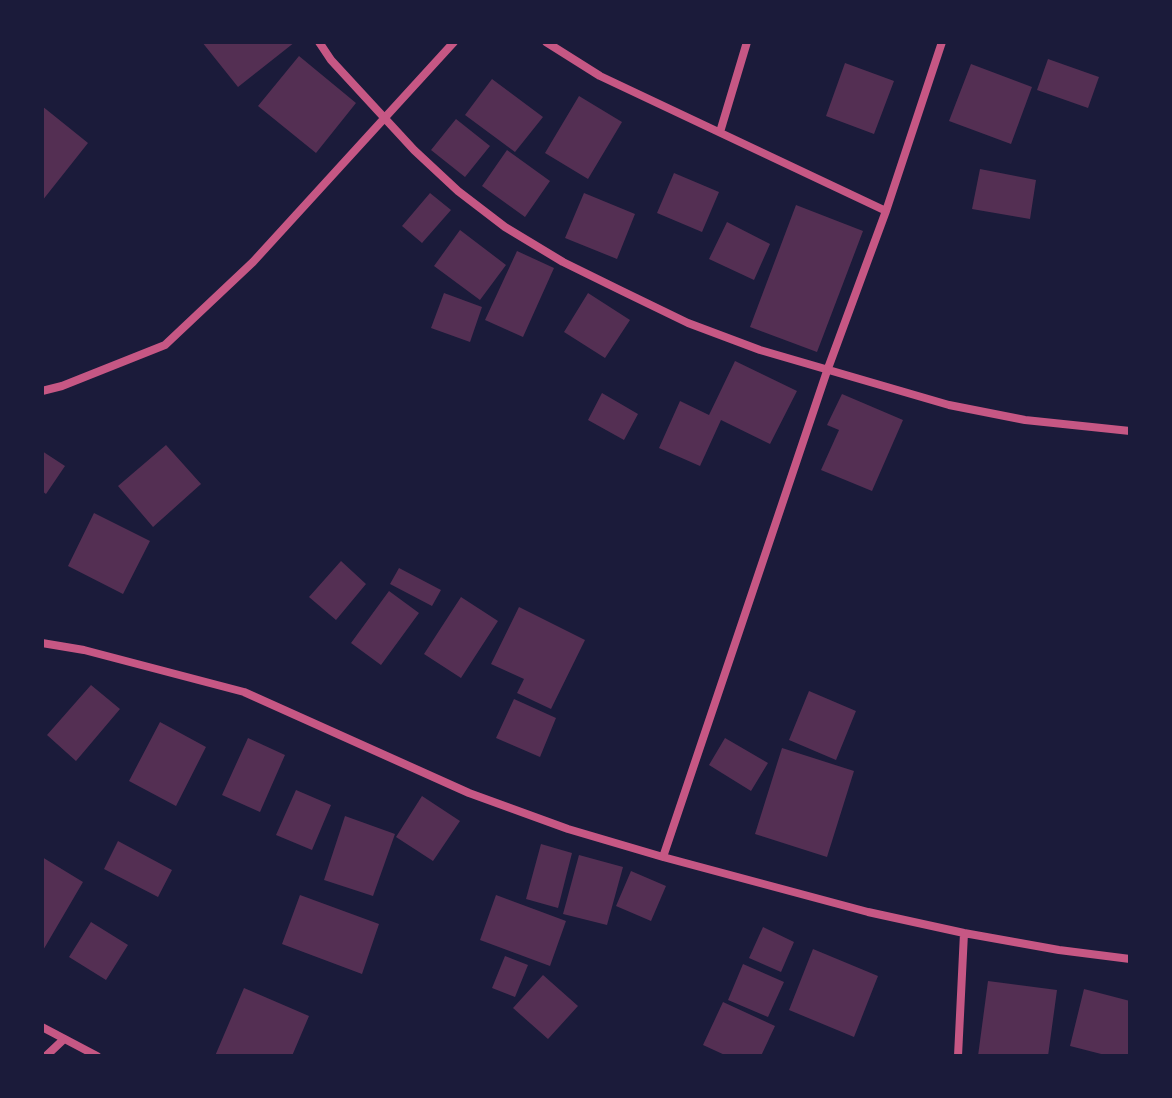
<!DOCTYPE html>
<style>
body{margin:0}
#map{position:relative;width:1172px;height:1098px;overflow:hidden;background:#1b1b3a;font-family:"Times New Roman",serif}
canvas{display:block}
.frame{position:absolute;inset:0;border:44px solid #1b1b3a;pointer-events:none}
</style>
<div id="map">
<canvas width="1172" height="1098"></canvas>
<div class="frame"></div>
</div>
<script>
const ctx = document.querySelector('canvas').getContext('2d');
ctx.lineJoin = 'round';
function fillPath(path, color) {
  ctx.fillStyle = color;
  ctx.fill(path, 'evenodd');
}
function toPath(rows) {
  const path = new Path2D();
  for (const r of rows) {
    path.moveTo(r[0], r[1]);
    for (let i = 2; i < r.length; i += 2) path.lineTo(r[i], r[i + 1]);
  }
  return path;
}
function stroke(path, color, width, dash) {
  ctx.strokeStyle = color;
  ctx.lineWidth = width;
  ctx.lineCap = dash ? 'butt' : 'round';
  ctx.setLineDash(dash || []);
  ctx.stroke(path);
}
fillPath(toPath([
 [202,42,295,42,238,87],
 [299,56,356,103,316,153,258,106],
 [1048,59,1099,77,1088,108,1037,90],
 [845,63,894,81,874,134,826,116],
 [971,64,1032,87,1011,144,949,121],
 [492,79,543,117,515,152,465,115],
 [579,96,622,122,588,179,545,153],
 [42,106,88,143,42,201],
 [456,119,490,146,465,177,431,150],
 [507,150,550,181,525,217,482,186],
 [980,169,1036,180,1030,219,972,209],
 [674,173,719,192,702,232,657,213],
 [430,193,451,210,422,243,402,226],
 [584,193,635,214,617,259,565,238],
 [796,205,863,231,817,352,750,327],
 [727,222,770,244,754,280,709,259],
 [460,230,506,265,480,300,434,266],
 [517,251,554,268,523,337,485,320],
 [444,293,482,307,470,342,431,328],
 [588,293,630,320,605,358,564,332],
 [735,361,797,391,770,444,721,420,700,466,659,448,680,401,709,415],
 [602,393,638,414,624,440,588,420],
 [842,394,903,420,872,491,821,470,839,430,827,425],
 [166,445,201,484,153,527,118,486],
 [42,451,65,466,46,494,42,491],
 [94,513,150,541,123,594,68,566],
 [341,561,366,584,336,620,309,597],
 [399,568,441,590,432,606,390,584],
 [389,591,419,613,381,665,351,643],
 [461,597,498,621,461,678,424,654],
 [519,607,585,640,551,709,517,693,524,679,491,664],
 [91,685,120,709,76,761,47,735],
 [809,691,856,711,836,760,789,740],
 [514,699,556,718,540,757,496,738],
 [160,722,206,747,176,806,129,781],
 [248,738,285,755,260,812,222,795],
 [725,738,768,763,751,791,709,765],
 [782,748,854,771,827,857,755,834],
 [296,790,331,805,312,850,276,835],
 [422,796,460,821,433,861,396,837],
 [345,816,395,834,373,896,324,880],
 [118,841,172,870,158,897,104,869],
 [541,844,572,853,558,908,526,899],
 [579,855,623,867,607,925,563,914],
 [42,857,83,882,42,952],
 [631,871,666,886,651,921,616,906],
 [300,895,379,924,362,974,282,944],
 [496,895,566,921,550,966,480,940],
 [91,922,128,945,106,980,69,957],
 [763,927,794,942,781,972,749,958],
 [813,949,878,976,854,1037,789,1010],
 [505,956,528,965,515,997,492,988],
 [743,964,784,982,768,1017,728,1000],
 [543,975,578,1006,548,1039,513,1008],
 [988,981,1057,990,1048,1056,978,1056],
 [244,988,309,1016,292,1056,215,1056],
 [1084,989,1130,1001,1128,1056,1109,1056,1070,1046],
 [723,1002,775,1026,761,1056,727,1056,703,1045]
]), '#542f53');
stroke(toPath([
 [319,42,331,60,414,150,458,191,505,227,563,262,622,291,688,323,760,350,949,405,1025,420,1130,431],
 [546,42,600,76,886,211],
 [720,132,747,42],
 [42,391,62,386,165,345,253,262,454,42],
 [42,643,84,650,244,692,469,793,568,829,663,857,868,912,964,933,1059,950,1130,959],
 [663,857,827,371,886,211,942,42],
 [42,1027,97,1056],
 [46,1056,63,1040],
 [958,1056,964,933]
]), '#c65784', 8);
</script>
